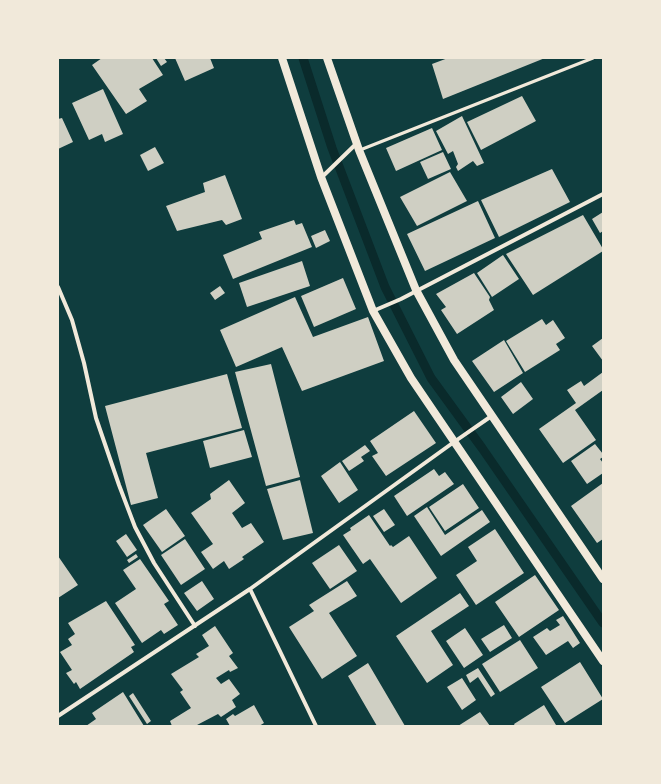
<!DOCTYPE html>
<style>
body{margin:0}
#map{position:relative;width:661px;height:784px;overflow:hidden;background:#0f3d3e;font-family:Rubik,sans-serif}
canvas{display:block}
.frame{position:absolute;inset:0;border:59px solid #f1e9da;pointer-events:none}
</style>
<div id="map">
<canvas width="661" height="784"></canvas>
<div class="frame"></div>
</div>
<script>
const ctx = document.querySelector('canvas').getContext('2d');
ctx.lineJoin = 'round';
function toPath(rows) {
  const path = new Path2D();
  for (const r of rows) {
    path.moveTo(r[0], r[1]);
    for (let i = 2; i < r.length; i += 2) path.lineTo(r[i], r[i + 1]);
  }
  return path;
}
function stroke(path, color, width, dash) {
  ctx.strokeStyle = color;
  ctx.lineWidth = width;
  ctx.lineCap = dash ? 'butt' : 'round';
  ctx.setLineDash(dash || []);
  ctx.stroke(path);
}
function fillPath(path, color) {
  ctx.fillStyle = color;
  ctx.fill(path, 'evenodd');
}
stroke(toPath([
 [303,58,332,148,385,287,431,378,482,448,603,623]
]), '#0a2a2b', 9);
fillPath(toPath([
 [102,58,152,58,163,75,139,89,147,101,126,114,92,65],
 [156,58,164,58,167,62,161,66],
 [175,58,210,58,214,68,185,81],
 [448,58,545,58,443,99,432,64],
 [103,89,123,134,105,142,102,134,89,140,72,103],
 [522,96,536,121,481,150,467,122],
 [462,116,484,163,477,166,473,161,458,171,456,167,458,164,453,151,448,154,436,131],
 [62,118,73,142,58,149,58,119],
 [432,128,442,150,396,171,386,148],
 [155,147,164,163,148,171,140,155],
 [443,152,451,169,428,179,420,162],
 [552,169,570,202,499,237,481,200],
 [450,172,467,201,417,226,400,197],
 [225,175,242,219,226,225,222,220,177,231,166,206,205,192,203,183],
 [478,201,495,238,425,271,407,234],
 [603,212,603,231,600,233,592,219],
 [583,215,603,249,603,251,533,295,506,254],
 [294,220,296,225,302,223,312,247,233,279,223,255,262,239,259,232],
 [325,230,330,241,316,248,311,236],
 [503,255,519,279,492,297,477,273],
 [302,261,310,286,247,307,239,283],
 [474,273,490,297,489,300,494,310,457,334,441,310,446,307,436,294],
 [343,278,356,309,314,327,301,296],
 [220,286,225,293,215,300,210,293],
 [295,297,313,337,368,317,384,361,302,391,282,347,236,367,220,330],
 [542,319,546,325,553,320,565,338,556,344,560,350,525,372,506,341],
 [603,338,603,361,592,346],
 [504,340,523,373,494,392,472,361],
 [271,364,300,477,266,486,235,372],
 [603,372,603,390,575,410,596,440,563,463,539,429,576,403,567,390,581,381,584,386],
 [227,374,242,428,146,453,158,498,131,505,105,406],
 [521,382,533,399,513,414,501,397],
 [414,411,436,443,386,476,372,456,378,453,370,441],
 [244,430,252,457,210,468,203,441],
 [595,444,603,454,603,457,600,459,603,463,603,473,587,484,571,461],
 [365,445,370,451,361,457,364,461,349,471,342,461],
 [340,462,358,490,339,503,321,476],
 [434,469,439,476,445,472,454,484,407,516,394,496],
 [229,480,245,503,232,513,242,528,251,523,264,542,242,557,244,559,229,569,224,561,213,569,201,552,213,544,191,513,211,499,210,494],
 [300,480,313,533,283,540,267,489],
 [603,483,603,539,597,543,571,506],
 [463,484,479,508,445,531,429,507],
 [427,507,445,535,482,510,490,522,441,556,414,516],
 [166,509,185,536,162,552,143,525],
 [384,509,395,525,384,532,373,516],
 [369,515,390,546,391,545,393,547,409,536,437,578,401,603,370,559,363,564,343,535,351,530,350,528],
 [495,529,524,573,476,605,456,575,477,561,468,547],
 [126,534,137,550,127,557,116,541],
 [185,539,205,569,181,585,161,555],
 [339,545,357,571,330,589,312,563],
 [136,554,138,557,129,563,127,560],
 [58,556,78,585,58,598],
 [140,559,169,601,164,604,178,625,164,634,161,630,142,643,115,603,136,589,123,570],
 [535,575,559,610,519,637,495,602],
 [202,581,214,599,197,611,184,593],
 [347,581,357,596,329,613,357,656,322,679,289,627,314,611,309,605],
 [460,593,469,606,431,631,453,665,427,683,396,636],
 [106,601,135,645,131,647,134,652,80,689,76,682,74,684,66,673,72,670,60,652,72,645,68,639,75,634,68,623],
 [563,616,580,643,573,648,568,641,546,655,533,637,547,628,550,631,560,625,556,620],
 [504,625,512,638,490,652,481,639],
 [215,626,233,653,229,656,238,668,230,672,229,670,216,678,221,684,229,679,240,694,232,700,236,707,221,717,218,714,197,725,198,726,172,726,170,721,191,708,180,692,183,690,171,674,199,657,196,654,209,646,202,635],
 [465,628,483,655,464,668,446,641],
 [520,640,538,668,500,692,482,664],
 [580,662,603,699,565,723,541,687],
 [368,663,405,726,377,726,348,676],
 [478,668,495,694,491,697,478,677,470,683,466,675],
 [462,678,476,700,462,710,447,687],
 [123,692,144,726,86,726,96,719,92,713],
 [133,693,151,721,147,724,129,696],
 [254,705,264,723,259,726,230,726,226,719,233,714,235,716],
 [544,705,556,725,554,726,515,726,514,724],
 [480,712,490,726,458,726]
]), '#cfcfc3');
stroke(toPath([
 [360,150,593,58]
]), '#f1e9da', 3);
stroke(toPath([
 [322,177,357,143],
 [58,287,72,320,84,363,96,418,119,485,135,527,154,563,195,626],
 [373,311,401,299,603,194],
 [250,589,316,726],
 [58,716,250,589,454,442,493,415]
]), '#f1e9da', 4);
stroke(toPath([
 [282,58,321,177,373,311,411,378,603,661],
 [327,58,359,150,416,290,454,360,603,579]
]), '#f1e9da', 8);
</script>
